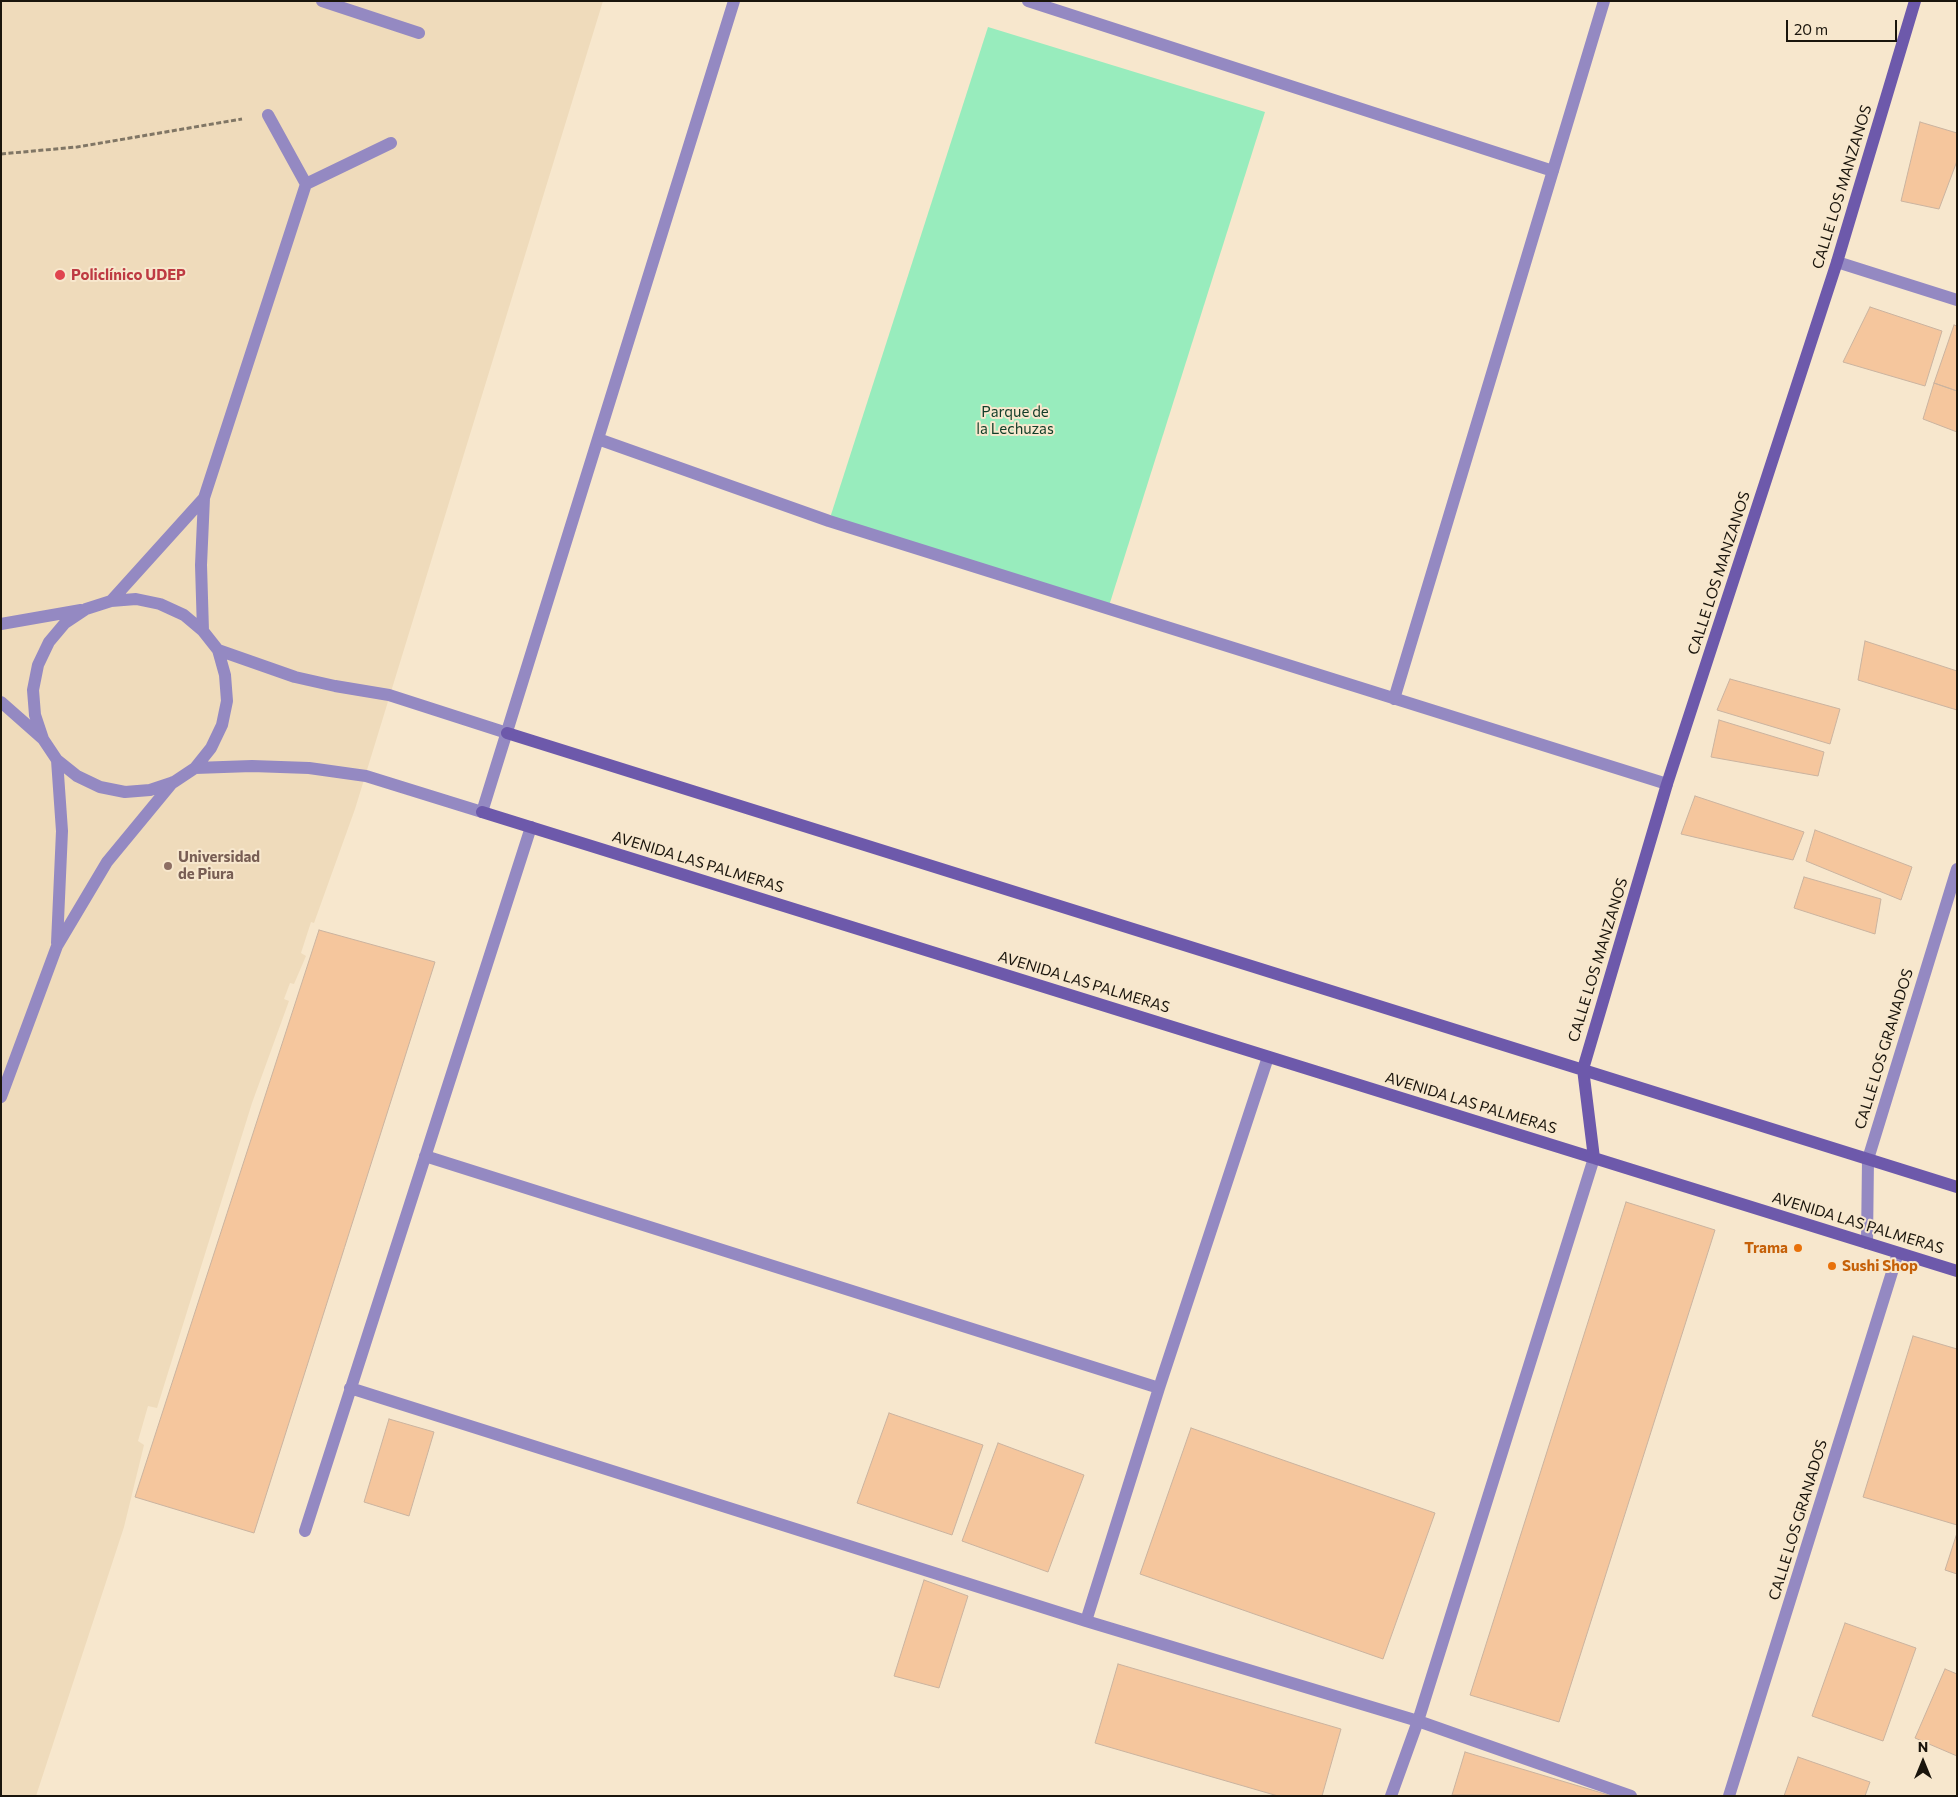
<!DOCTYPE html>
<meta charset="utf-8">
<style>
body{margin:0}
#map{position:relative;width:1958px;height:1797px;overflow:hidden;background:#f7e7cd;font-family:Commissioner,sans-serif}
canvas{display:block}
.frame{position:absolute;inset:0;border:2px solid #1a150c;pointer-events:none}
.north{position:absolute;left:1898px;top:1737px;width:50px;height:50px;-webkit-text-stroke:4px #f7e7cd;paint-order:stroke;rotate:0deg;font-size:14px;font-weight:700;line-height:20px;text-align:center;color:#1a150c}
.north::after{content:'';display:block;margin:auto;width:18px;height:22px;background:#1a150c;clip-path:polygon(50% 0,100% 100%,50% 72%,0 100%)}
.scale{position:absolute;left:1786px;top:20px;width:111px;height:22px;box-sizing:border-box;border:2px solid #1a150c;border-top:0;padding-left:6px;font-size:15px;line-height:18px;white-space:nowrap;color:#1a150c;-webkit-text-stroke:4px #f7e7cd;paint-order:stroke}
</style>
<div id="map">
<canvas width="1958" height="1797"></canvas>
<div class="frame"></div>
<div class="north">N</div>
<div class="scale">20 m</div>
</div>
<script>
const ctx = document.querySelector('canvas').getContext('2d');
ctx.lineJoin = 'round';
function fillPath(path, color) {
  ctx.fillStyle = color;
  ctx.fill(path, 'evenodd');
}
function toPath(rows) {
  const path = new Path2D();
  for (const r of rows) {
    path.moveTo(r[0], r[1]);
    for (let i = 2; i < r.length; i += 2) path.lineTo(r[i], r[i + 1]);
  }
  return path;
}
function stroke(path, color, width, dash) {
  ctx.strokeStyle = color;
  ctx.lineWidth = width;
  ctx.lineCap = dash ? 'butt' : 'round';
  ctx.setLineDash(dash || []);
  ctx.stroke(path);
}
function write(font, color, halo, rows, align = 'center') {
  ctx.font = font + ' Commissioner,sans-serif';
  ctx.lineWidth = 4;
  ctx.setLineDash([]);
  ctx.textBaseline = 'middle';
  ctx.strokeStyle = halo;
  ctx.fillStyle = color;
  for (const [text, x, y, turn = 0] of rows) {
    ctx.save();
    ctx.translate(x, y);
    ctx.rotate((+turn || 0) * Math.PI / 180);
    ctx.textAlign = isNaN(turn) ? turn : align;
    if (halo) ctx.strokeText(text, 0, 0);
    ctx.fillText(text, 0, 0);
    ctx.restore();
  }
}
fillPath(toPath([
 [1,1,603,1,355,809,314,923,311,922,301,953,306,956,294,984,290,983,284,999,289,1001,252,1103,157,1408,148,1406,138,1441,144,1445,124,1527,36,1796,1,1796]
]), '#efdbbb');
fillPath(toPath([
 [988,27,1265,112,1108,609,829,521]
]), '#98ecbd');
const building = toPath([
 [1920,122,1957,133,1957,161,1939,209,1901,201,1920,122],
 [1870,307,1942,331,1925,386,1843,362,1870,307],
 [1954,325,1957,326,1957,391,1934,383,1954,325],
 [1934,383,1957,391,1957,432,1923,419,1934,383],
 [1865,641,1957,671,1957,710,1858,680,1865,641],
 [1730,679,1840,709,1830,744,1717,710,1730,679],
 [1719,720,1824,752,1818,776,1711,757,1719,720],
 [1695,796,1804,832,1793,860,1681,834,1695,796],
 [1815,830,1912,867,1901,900,1806,861,1815,830],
 [1804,877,1881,899,1875,934,1794,908,1804,877],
 [319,930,435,962,254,1533,135,1497,319,930],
 [1626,1202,1715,1230,1559,1722,1470,1695,1626,1202],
 [1913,1336,1957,1349,1957,1525,1863,1497,1913,1336],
 [889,1413,983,1445,952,1535,857,1503,889,1413],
 [389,1419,434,1432,409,1516,364,1502,389,1419],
 [1191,1428,1435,1513,1383,1659,1140,1574,1191,1428],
 [998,1443,1084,1475,1048,1572,962,1541,998,1443],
 [1957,1533,1957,1574,1945,1570,1957,1533],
 [924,1580,968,1596,939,1688,894,1676,924,1580],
 [1845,1623,1916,1648,1883,1741,1812,1716,1845,1623],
 [1118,1664,1341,1729,1322,1796,1278,1796,1095,1743,1118,1664],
 [1945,1669,1957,1674,1957,1756,1915,1738,1945,1669],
 [1465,1752,1612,1796,1452,1795,1465,1752],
 [1798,1757,1870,1782,1865,1796,1784,1796,1798,1757]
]);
fillPath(building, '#f5c69d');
stroke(building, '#cab39f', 1);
stroke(toPath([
 [1,154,77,147,242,119]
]), '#807665', 3, [5, 2.5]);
stroke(toPath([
 [322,1,419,33],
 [268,115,306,184,391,143],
 [111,601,204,498],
 [1,624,81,610],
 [203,631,201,565,204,498,306,184],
 [218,650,295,677,335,686,389,695,507,733],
 [1,702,43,739,57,760,77,776,100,787,125,792,150,790,174,782,195,768,211,748,222,725,227,701,225,675,218,650,203,631,184,615,160,604,136,599,111,601,86,609,65,623,49,642,38,665,33,690,35,715,43,739],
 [57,760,62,831,57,943],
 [195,768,252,766,309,768,366,776,482,812],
 [1,1097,57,946,107,862,173,782]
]), '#9489c2', 12);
stroke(toPath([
 [1028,1,1553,171],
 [1837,262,1957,300],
 [598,439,829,521,1667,784],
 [1394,699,1604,1],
 [482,812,734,1],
 [425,1156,1159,1388],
 [1867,1243,1868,1159,1957,869],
 [350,1388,1086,1621,1418,1721,1631,1796],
 [305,1531,531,827],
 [1086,1621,1159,1388,1268,1057],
 [1391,1796,1418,1721,1594,1158],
 [1729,1796,1898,1253]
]), '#9489c2', 12);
stroke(toPath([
 [507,733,1957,1187],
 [482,812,1957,1271],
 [1594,1158,1583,1069,1667,784,1837,262,1915,1]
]), '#6d59ab', 12);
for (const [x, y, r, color] of [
 [60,275,6,"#e0444e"],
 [168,866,5,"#8d6e63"],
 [1798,1248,5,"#e8710a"],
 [1832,1266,5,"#e8710a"]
]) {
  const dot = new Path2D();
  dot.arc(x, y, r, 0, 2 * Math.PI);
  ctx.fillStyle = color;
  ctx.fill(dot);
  stroke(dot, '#f7e7cd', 2);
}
write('15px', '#1a150c', '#f7e7cd', [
 ["CALLE LOS MANZANOS",1842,187,-73],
 ["CALLE LOS MANZANOS",1719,573,-72],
 ["AVENIDA LAS PALMERAS",698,862,17],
 ["CALLE LOS MANZANOS",1598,960,-73],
 ["AVENIDA LAS PALMERAS",1084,982,17],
 ["CALLE LOS GRANADOS",1884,1049,-73],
 ["AVENIDA LAS PALMERAS",1471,1103,17],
 ["AVENIDA LAS PALMERAS",1858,1223,17],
 ["CALLE LOS GRANADOS",1798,1520,-73]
]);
write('bold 15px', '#be3a42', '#f7e7cd', [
 ["Policlínico UDEP",71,275]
], 'left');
write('15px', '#103d28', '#f7e7cd', [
 ["Parque de",1015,412],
 ["la Lechuzas",1015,429]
]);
write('bold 15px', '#785e54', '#f7e7cd', [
 ["Universidad",178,857],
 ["de Piura",178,874]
], 'left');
write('bold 15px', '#c56008', '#f7e7cd', [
 ["Trama",1788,1248],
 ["Sushi Shop",1842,1266,"left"]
], 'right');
</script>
